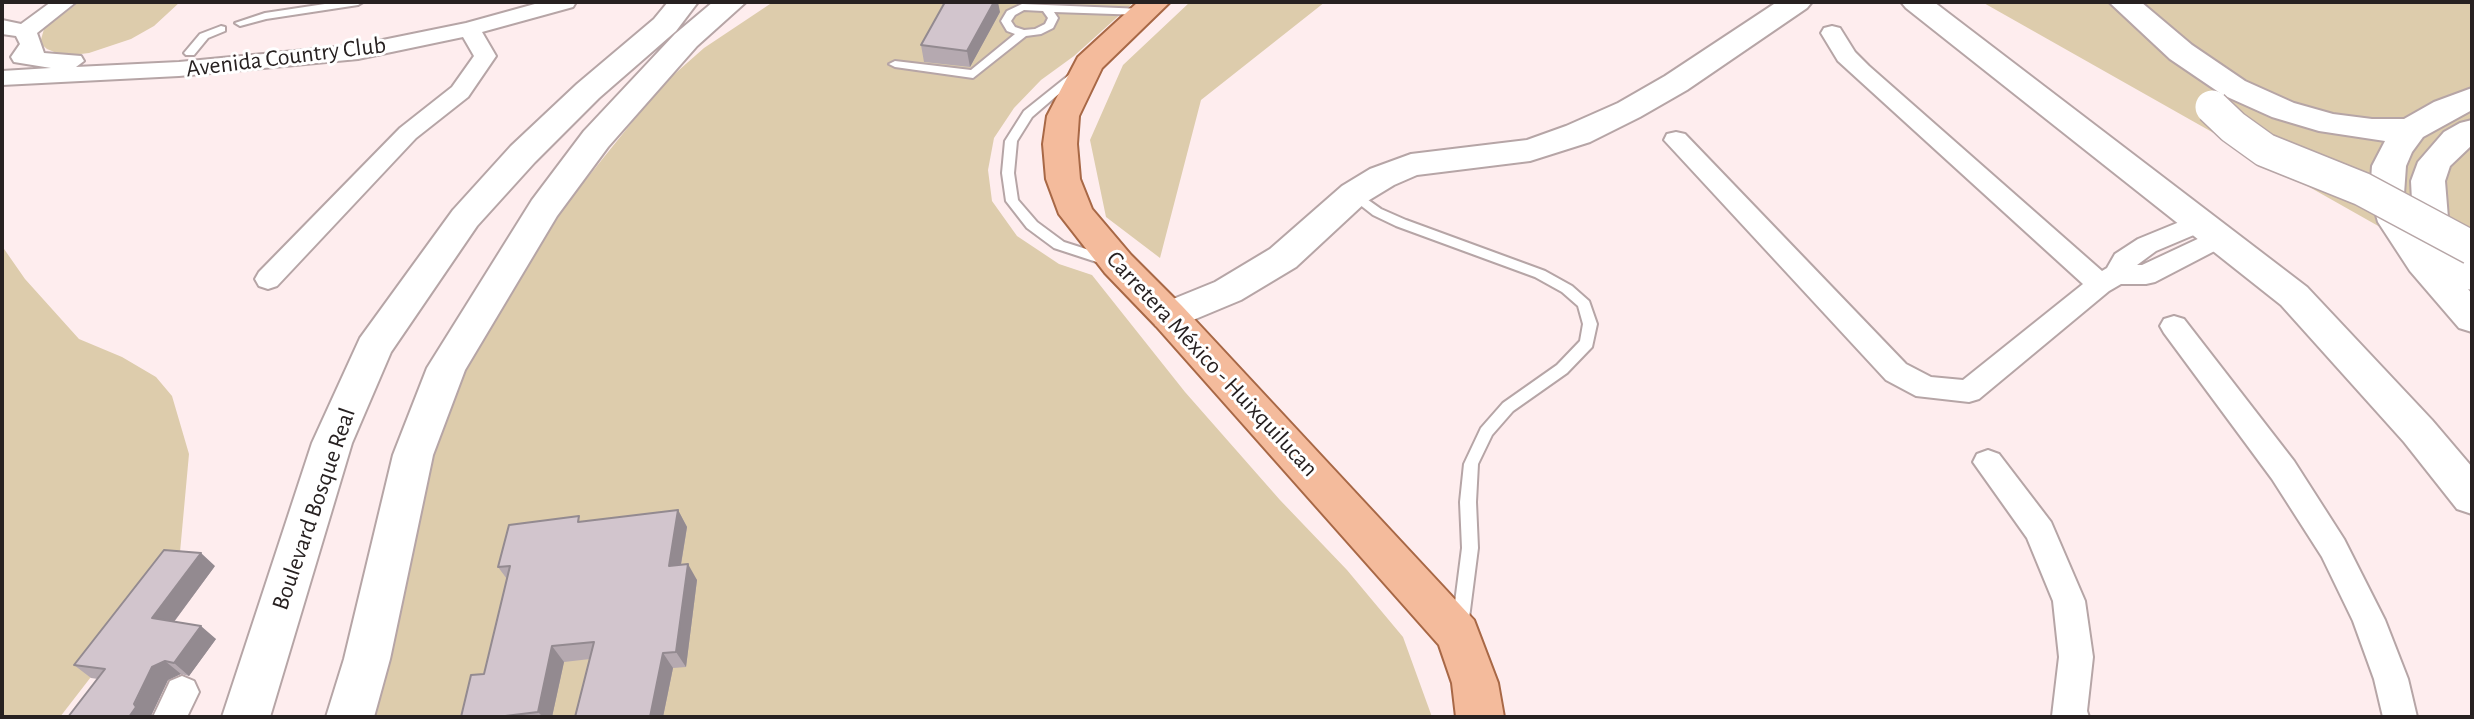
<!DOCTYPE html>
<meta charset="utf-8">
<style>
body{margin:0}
#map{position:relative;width:2474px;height:719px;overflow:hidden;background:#feedee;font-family:"Alegreya Sans",sans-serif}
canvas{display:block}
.frame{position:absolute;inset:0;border:4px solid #272121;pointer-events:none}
</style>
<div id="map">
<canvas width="2474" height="719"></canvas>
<div class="frame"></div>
</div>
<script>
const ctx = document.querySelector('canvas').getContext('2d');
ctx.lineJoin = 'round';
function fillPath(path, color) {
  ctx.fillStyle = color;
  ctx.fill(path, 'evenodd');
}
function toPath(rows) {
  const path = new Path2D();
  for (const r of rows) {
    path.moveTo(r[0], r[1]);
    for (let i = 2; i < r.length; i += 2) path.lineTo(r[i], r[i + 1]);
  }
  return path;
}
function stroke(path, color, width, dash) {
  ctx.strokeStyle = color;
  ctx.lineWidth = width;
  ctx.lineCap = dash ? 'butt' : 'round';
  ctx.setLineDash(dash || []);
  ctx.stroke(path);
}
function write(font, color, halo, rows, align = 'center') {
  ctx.font = font + ' "Alegreya Sans",sans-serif';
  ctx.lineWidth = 6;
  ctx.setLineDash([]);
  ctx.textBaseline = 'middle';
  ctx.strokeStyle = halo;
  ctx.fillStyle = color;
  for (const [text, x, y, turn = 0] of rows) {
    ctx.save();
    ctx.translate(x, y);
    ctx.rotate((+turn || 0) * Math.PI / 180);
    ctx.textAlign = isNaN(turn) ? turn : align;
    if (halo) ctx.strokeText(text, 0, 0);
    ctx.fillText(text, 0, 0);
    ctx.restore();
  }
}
fillPath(toPath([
 [79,2,180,2,154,26,131,39,89,53,64,56,47,49,40,43,44,29],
 [773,2,1134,2,1074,56,1041,80,1014,108,994,138,988,170,992,201,1017,236,1059,264,1092,275,1185,392,1280,500,1347,570,1403,637,1432,717,366,717,434,449,460,373,512,280,563,208,662,85,704,48],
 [1190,2,1325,2,1201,100,1160,258,1106,217,1090,140,1123,65],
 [1982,2,2472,2,2472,279],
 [2,246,25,279,79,339,122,357,156,377,172,396,189,454,179,563,60,717,2,717]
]), '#ddccac');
const lane = toPath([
 [338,2,363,2,358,5,266,19,240,26,235,23,265,13,338,2],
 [1022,4,1143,9,1148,12,1143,15,1054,12,1058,18,1053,28,1041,34,1026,36,973,78,895,67,889,64,895,61,971,70,1015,34,1007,31,1001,21,1007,11,1022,4],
 [1024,10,1043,11,1048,18,1045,24,1035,29,1024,30,1015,27,1011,21,1015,15,1024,10],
 [221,26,225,27,225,31,208,38,194,55,186,55,184,53,200,34,221,26],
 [1079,67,1083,69,1083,73,1032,117,1017,141,1014,173,1018,200,1037,222,1064,242,1114,258,1116,261,1114,264,1109,266,1054,248,1027,228,1006,201,1002,173,1005,141,1024,111,1079,67],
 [1354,190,1381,209,1406,220,1545,271,1572,286,1589,301,1597,324,1592,347,1567,373,1513,411,1492,435,1478,464,1476,502,1478,548,1468,626,1466,631,1460,633,1454,631,1452,626,1462,548,1460,502,1464,464,1481,428,1503,403,1557,365,1580,341,1583,324,1578,306,1562,292,1535,277,1396,226,1373,215,1350,197,1348,194,1350,191,1354,190]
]);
const street = toPath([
 [51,2,76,2,37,33,44,53,81,56,84,61,76,67,179,62,358,45,466,23,542,2,576,2,573,7,482,32,496,56,468,97,416,138,277,286,268,289,259,286,255,279,259,272,400,128,452,87,474,56,463,37,358,59,179,76,2,85,2,71,51,68,14,62,11,57,20,44,16,36,2,34,2,20,21,24,51,2],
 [1832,26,1840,28,1855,52,1869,66,2102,271,2107,268,2115,254,2138,239,2199,214,2208,217,2212,223,2208,229,2156,251,2137,265,2142,265,2219,229,2228,232,2232,238,2228,244,2155,282,2146,284,2121,284,2109,291,1979,399,1969,402,1916,396,1886,380,1664,140,1667,134,1676,132,1685,134,1906,364,1931,377,1963,380,2083,284,1838,61,1821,33,1824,28,1832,26],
 [2174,316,2184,319,2294,461,2344,539,2385,620,2408,679,2417,717,2383,717,2374,679,2353,621,2322,557,2272,479,2164,333,2160,326,2164,319,2174,316],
 [1988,450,1999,454,2051,522,2085,601,2093,657,2087,711,2089,717,2052,716,2059,657,2053,601,2027,538,1973,462,1977,454,1988,450],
 [182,676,194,681,199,692,187,717,153,717,170,681,182,676]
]);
const secondary = toPath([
 [668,2,698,2,676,31,599,98,535,162,477,226,391,352,352,443,270,717,222,717,312,443,360,338,453,210,511,146,577,84,654,19,668,2],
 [713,2,746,2,697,46,608,147,557,216,465,370,433,455,390,659,374,717,326,717,344,659,393,455,427,368,532,200,584,131,675,34,713,2],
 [1777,2,1812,2,1807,8,1687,90,1640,117,1590,142,1530,161,1417,175,1394,185,1366,202,1296,267,1241,300,1169,330,1156,326,1150,316,1156,306,1215,282,1270,249,1342,186,1370,169,1411,154,1527,140,1566,126,1618,103,1665,76,1777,2],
 [1901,2,1934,2,2307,287,2432,420,2472,467,2472,514,2457,509,2404,442,2281,305,1906,8,1901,2],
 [2109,2,2141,2,2192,45,2245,81,2294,103,2333,114,2372,119,2404,119,2434,102,2472,88,2472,110,2423,137,2412,152,2406,166,2404,194,2413,220,2417,226,2413,220,2411,181,2418,162,2444,132,2460,123,2472,120,2472,145,2450,166,2445,181,2448,218,2472,251,2472,290,2468,289,2472,294,2472,332,2459,328,2410,271,2378,222,2370,194,2372,166,2385,141,2319,131,2272,117,2223,95,2170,59,2109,2]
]);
const primary = toPath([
 [1138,2,1170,2,1102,68,1079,116,1077,144,1080,179,1092,209,1131,255,1182,306,1474,620,1498,683,1504,717,1456,717,1452,683,1439,645,1156,326,1105,273,1059,214,1046,179,1043,144,1047,116,1078,57,1138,2]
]);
stroke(lane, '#b6a5a6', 4);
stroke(street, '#b6a5a6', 4);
stroke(secondary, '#b6a5a6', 4);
stroke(primary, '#a86846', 4);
fillPath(lane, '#fff');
fillPath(street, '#fff');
fillPath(secondary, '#fff');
fillPath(primary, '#f4bb9c');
const secondaryBridge = toPath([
 [2212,107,2233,127,2265,150,2362,189,2472,248]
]);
stroke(secondaryBridge, '#b6a5a6', 36, []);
stroke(secondaryBridge, '#fff', 33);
fillPath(toPath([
 [1000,12,970,67,924,62,921,45],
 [678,510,687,527,681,565,697,580,686,667,673,668,663,717,575,717,590,659,564,662,552,717,461,717,484,674,507,579,498,567,583,522],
 [215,566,174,622,216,639,189,676,181,674,168,680,151,716,98,679,91,678,74,665]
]), '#b5a9b0');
fillPath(toPath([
 [994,2,998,2,1000,12,970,67,967,51],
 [678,510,687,527,678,582,669,566],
 [201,553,215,566,167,631,152,618],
 [688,564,697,580,686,667,676,652],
 [201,626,216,639,189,676,174,663],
 [552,646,564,662,552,717,543,717,538,712],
 [663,653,673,668,663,717,650,717],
 [165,661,181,674,168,680,151,716,151,717,129,717,152,667]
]), '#938a90');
const building = toPath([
 [945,2,994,2,967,51,921,45,945,2],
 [678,510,669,566,688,564,676,652,663,653,650,717,575,717,594,642,552,646,538,712,497,717,461,717,471,675,484,674,510,566,498,567,509,525,579,516,578,522,678,510],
 [164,550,201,553,152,618,201,626,174,663,165,661,152,667,134,704,136,707,129,717,68,717,105,669,74,665,164,550]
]);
fillPath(building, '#d2c5cd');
stroke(building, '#938a90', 2);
write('24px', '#272121', '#fff', [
 ["Avenida Country Club",286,57,-7],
 ["Carretera México - Huixquilucan",1212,364,47],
 ["Boulevard Bosque Real",314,509,-71]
]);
</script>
